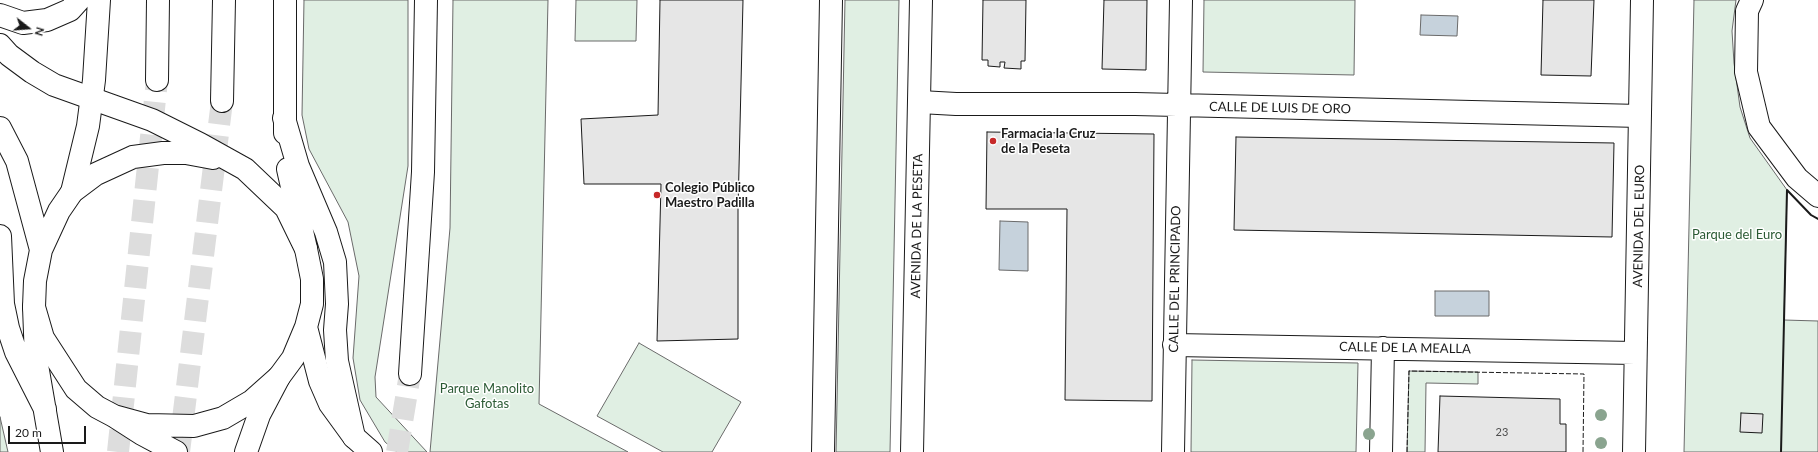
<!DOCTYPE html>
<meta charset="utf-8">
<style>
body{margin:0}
#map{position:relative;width:1818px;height:452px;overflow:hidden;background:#fff;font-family:Lato,sans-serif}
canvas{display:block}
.north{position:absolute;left:8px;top:8px;width:40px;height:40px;-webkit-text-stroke:3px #fff;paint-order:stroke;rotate:107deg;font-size:11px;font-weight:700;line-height:16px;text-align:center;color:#1a1a1a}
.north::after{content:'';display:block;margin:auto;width:14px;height:18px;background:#1a1a1a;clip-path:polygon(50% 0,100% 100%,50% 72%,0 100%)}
.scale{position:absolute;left:8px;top:426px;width:78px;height:18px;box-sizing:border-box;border:2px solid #1a1a1a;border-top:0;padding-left:5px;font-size:12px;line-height:14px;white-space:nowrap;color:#1a1a1a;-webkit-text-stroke:3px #fff;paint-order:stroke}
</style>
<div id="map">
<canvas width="1818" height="452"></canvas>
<div class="north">N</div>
<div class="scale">20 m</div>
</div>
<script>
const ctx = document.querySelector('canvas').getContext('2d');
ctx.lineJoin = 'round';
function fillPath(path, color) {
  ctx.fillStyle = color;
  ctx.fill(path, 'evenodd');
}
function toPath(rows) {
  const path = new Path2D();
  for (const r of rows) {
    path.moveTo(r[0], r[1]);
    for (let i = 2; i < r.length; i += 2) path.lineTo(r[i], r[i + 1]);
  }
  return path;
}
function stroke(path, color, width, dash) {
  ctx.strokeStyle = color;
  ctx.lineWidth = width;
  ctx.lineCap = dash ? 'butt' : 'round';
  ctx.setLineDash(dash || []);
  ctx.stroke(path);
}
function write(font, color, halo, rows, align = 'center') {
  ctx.font = font + ' Lato,sans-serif';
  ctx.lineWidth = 3;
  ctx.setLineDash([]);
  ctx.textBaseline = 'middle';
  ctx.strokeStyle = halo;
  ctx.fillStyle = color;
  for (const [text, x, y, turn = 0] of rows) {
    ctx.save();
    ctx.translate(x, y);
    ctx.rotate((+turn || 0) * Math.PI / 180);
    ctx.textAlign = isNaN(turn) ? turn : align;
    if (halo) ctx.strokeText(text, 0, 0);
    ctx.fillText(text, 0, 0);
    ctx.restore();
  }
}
const green = toPath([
 [304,0,408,0,408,166,375,377,376,397,427,452,397,452,385,442,360,400,353,358,359,276,348,222,309,149,302,115,304,0],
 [453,0,548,0,539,404,628,452,430,452,450,228,453,0],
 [576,0,637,0,636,41,575,41,576,0],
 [845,0,899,0,890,452,836,452,845,0],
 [1204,0,1355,0,1354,75,1203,72,1204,0],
 [1694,0,1736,0,1732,31,1734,63,1740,107,1750,138,1787,190,1784,320,1818,321,1818,452,1684,452,1694,0],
 [639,343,741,402,712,452,663,452,597,416,639,343],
 [1192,360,1358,363,1356,452,1191,452,1192,360],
 [1409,371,1478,372,1478,384,1426,383,1425,452,1407,452,1409,371],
 [0,417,8,452,0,452,0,417]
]);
fillPath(green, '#e0efe3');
stroke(green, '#6a6a6a', 1);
const water = toPath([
 [1421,15,1458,16,1457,36,1420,35,1421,15],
 [1000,221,1028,222,1028,271,999,270,1000,221],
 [1435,291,1489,291,1489,316,1435,316,1435,291]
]);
fillPath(water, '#c6d2dc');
stroke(water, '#6a6a6a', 1);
const building = toPath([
 [660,0,743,0,738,210,738,339,657,341,661,184,584,184,581,119,658,115,660,0],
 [983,0,1026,0,1025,61,1021,61,1021,69,1004,68,1005,62,1000,62,1000,67,988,66,988,60,982,60,983,0],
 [1104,0,1147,0,1146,70,1102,69,1104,0],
 [1543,0,1594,0,1591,76,1541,75,1543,0],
 [987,132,1154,134,1152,401,1065,400,1067,209,986,209,987,132],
 [1236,137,1614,143,1612,237,1234,230,1236,137],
 [1440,396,1560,399,1560,424,1566,424,1566,452,1438,452,1440,396],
 [1741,413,1763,414,1762,433,1740,432,1741,413]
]);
fillPath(building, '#e6e6e6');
stroke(building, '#1a1a1a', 1);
stroke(toPath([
 [118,452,157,80],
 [179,452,222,101],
 [397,452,410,374]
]), '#ddd', 22, [22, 11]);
const street = toPath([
 [1752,0,1747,11,1746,72,1759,127,1797,178,1818,196],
 [920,102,956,104,1135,104,1640,116],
 [1174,345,1635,353],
 [1173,452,1181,0],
 [1381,452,1383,348],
 [1634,452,1642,0]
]);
const secondary = toPath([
 [823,452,831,0],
 [912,452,921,0]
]);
const primary = toPath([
 [0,45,9,55,32,72,54,85,152,120,200,144,245,169,286,208,306,249,312,279,312,304,306,327,293,358,279,377,252,401,223,418,194,426,147,425,114,416],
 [0,128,17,161,41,250],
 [306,327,320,381,330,404,354,437,371,452],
 [176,452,142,434,114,416,97,407,76,389,43,338,34,307,35,281,41,250,59,211,72,192,96,174,133,157,163,153,186,153,213,158]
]);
const highway = toPath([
 [0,15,23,23,47,20,70,10,79,0],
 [157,80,158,0],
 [222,101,224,0],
 [284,118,298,166,326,232,335,262,337,304,335,330,337,361,354,437],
 [285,133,285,0],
 [288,169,306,249],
 [72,192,88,126,94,80,99,0],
 [0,236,3,304,8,328,16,352,45,409],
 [34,307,36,359,52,452],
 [410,374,423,172,426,0],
 [246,452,259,415,279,377]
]);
stroke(street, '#1a1a1a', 24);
stroke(secondary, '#1a1a1a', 24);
stroke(primary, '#1a1a1a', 24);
stroke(highway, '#1a1a1a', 24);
stroke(street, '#fff', 22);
stroke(secondary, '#fff', 22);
stroke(primary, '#fff', 22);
stroke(highway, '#fff', 22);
stroke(toPath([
 [1407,452,1409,371,1584,374,1583,452]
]), '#1a1a1a', 1, [5, 2]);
stroke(toPath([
 [1781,452,1787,190,1811,215,1818,219]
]), '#1a1a1a', 2);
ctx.fillStyle = '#8aa48f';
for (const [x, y] of [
 [1601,415],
 [1369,434],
 [1601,443]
]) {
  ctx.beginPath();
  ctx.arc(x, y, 6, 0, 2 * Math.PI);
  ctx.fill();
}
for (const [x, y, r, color] of [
 [993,141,4,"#c62828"],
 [657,195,4,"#c62828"]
]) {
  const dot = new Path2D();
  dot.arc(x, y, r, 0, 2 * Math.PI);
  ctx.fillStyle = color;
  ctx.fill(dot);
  stroke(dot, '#fff', 1.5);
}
write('11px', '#4d4d4d', null, [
 ["23",1502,432]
]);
write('13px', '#1a1a1a', '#fff', [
 ["CALLE DE LUIS DE ORO",1280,108,1],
 ["AVENIDA DE LA PESETA",917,226,-89],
 ["AVENIDA DEL EURO",1639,226,-89],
 ["CALLE DEL PRINCIPADO",1175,279,-89],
 ["CALLE DE LA MEALLA",1405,348,1]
]);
write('bold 13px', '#1a1a1a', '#fff', [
 ["Farmacia la Cruz",1001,134],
 ["de la Peseta",1001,149],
 ["Colegio Público",665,188],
 ["Maestro Padilla",665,203]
], 'left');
write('13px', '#2b5a34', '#fff', [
 ["Parque del Euro",1737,235],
 ["Parque Manolito",487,389],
 ["Gafotas",487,404]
]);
</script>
